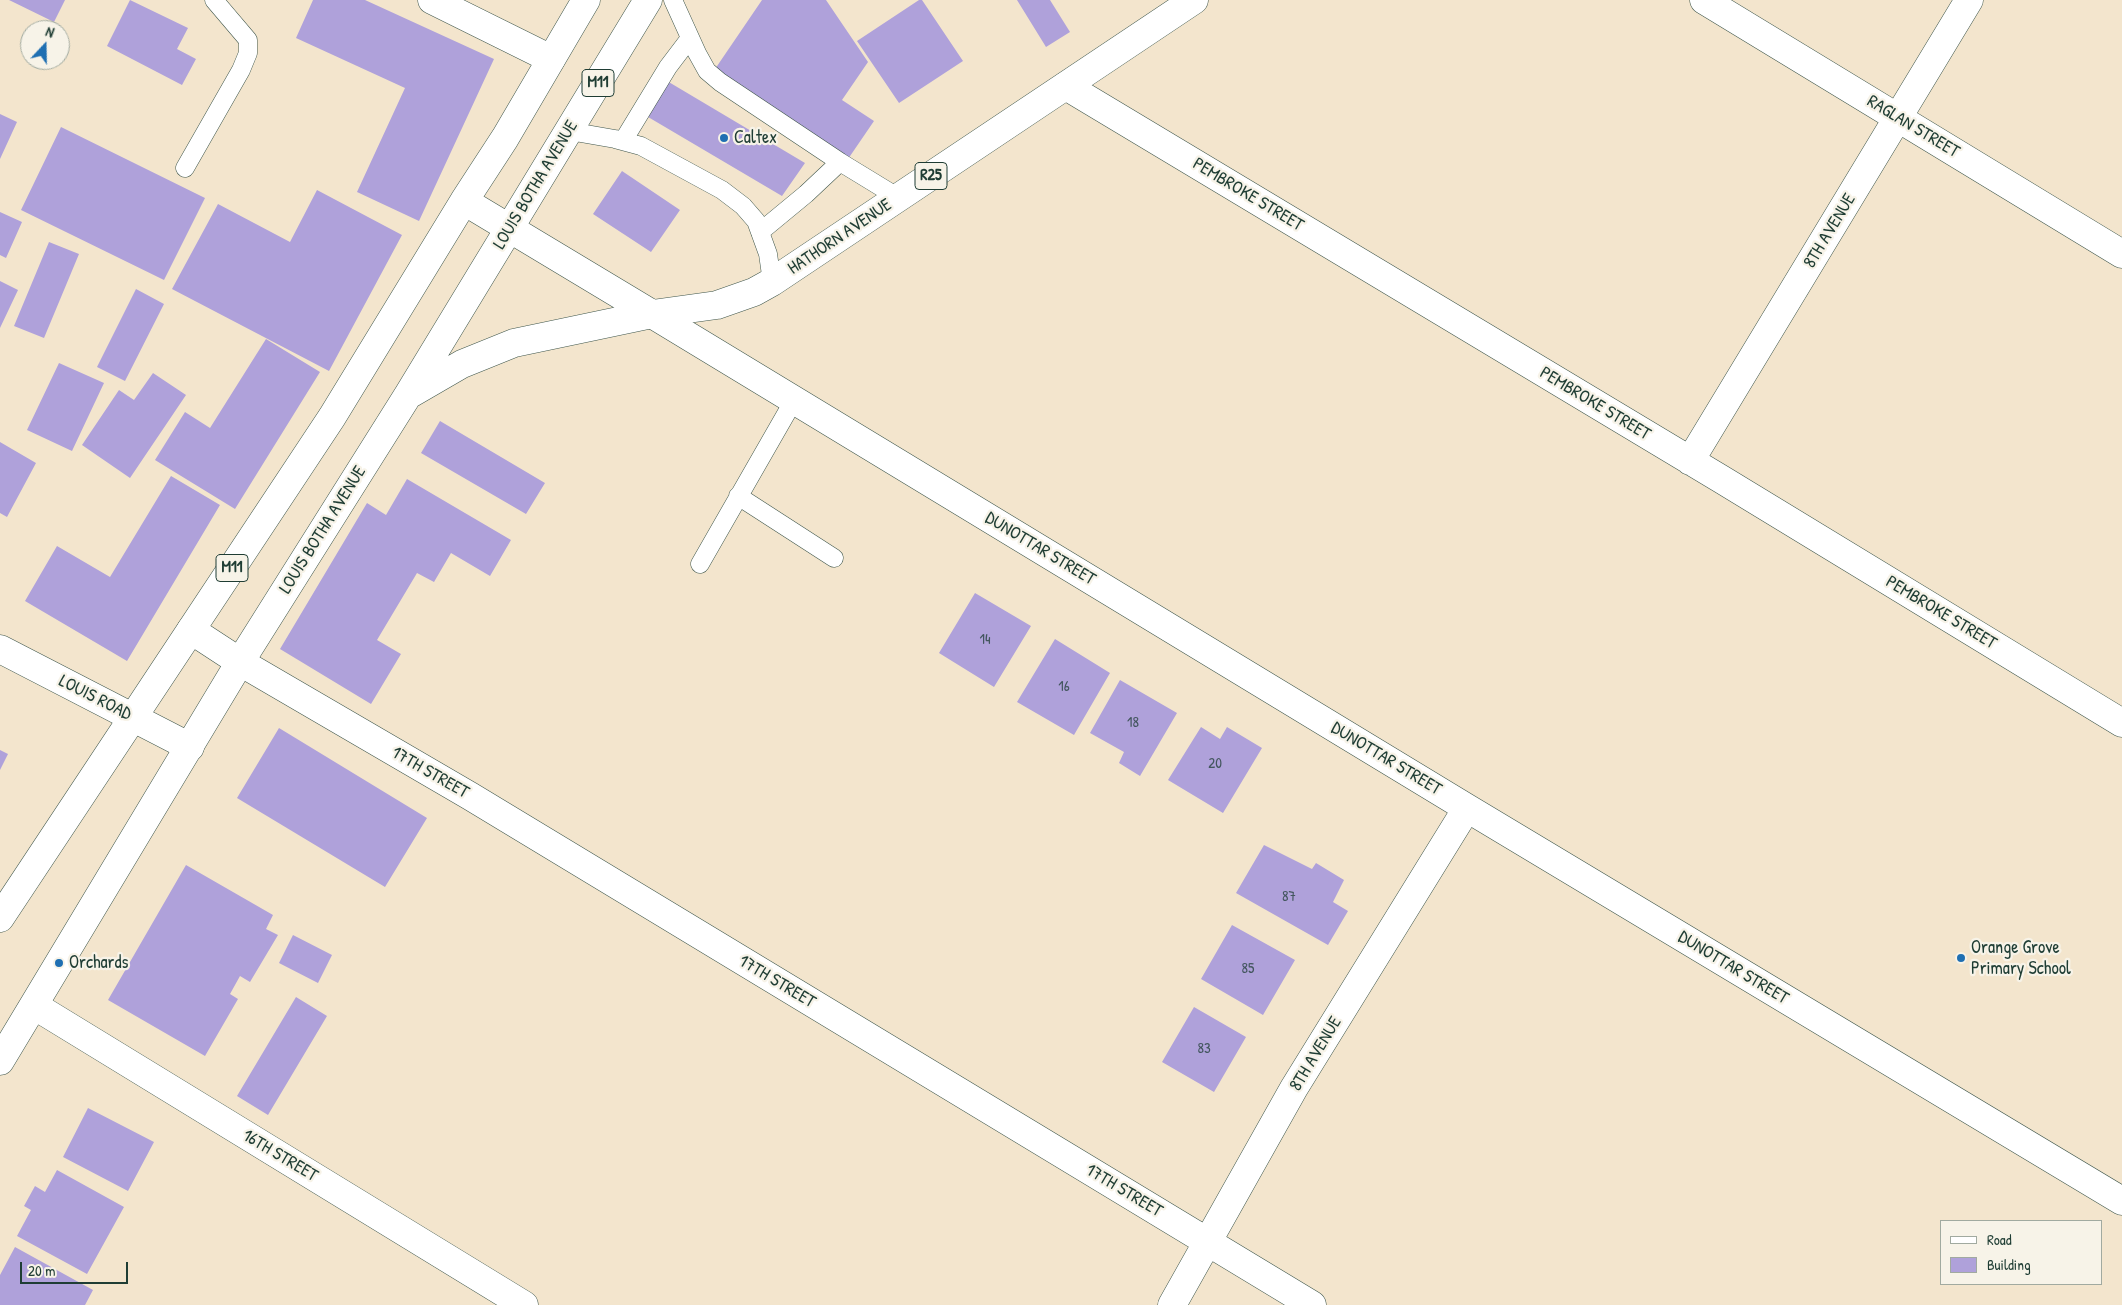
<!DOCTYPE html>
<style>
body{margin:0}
#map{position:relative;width:2122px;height:1305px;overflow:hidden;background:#f3e5cd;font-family:"Patrick Hand",sans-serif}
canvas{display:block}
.legend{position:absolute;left:1940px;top:1220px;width:162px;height:65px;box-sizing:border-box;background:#f7f3e8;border:1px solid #a1aaa0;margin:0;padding:6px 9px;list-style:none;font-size:15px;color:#1f3d34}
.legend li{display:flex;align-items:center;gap:10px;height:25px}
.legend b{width:25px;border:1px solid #a1aaa0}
.north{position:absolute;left:20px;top:20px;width:50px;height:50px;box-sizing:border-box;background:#f7f3e8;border:1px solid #a1aaa0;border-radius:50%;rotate:21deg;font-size:14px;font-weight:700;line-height:20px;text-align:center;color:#1f3d34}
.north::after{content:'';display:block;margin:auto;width:18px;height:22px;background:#1f6fb2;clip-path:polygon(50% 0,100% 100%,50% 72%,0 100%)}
.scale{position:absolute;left:20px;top:1262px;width:108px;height:22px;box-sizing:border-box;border:2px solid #1f3d34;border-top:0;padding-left:6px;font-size:15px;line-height:18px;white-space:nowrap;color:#1f3d34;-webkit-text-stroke:4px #f7f3e8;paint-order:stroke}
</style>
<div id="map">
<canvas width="2122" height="1305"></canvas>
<ul class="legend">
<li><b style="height:6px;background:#fff"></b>Road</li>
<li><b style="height:14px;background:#afa1da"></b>Building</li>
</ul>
<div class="north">N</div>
<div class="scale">20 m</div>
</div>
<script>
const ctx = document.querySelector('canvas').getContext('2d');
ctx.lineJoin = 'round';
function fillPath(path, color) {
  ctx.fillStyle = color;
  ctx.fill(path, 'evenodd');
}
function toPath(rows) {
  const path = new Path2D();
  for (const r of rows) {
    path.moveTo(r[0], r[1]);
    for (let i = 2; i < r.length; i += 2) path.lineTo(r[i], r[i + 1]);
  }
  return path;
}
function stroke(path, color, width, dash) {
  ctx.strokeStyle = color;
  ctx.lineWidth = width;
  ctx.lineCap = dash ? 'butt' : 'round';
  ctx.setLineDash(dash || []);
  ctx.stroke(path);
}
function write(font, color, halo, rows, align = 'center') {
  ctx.font = font + ' "Patrick Hand",sans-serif';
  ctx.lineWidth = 4.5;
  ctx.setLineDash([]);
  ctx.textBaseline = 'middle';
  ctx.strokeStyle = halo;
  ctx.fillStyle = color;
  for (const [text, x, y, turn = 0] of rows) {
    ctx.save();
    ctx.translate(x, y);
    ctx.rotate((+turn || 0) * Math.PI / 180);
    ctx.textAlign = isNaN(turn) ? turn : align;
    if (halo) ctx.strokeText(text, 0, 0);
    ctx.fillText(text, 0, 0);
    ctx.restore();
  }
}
fillPath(toPath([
 [9,0,65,0,54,22],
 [130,0,188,28,177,49,196,59,182,85,107,46],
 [313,0,365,0,494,59,419,221,357,192,405,88,296,38],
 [762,0,826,0,868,62,842,100,874,121,846,162,713,72],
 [919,0,922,0,963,61,899,103,857,41],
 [1017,0,1050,0,1070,32,1046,47],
 [662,78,805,163,782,196,643,114],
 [0,114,17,122,0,159],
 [61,127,205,198,164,280,21,210],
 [622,171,680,210,651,252,593,214],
 [317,190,402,235,329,371,172,289,218,204,290,242],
 [0,212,22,222,6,258,0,255],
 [49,242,79,254,44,338,14,326],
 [0,281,18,290,0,328],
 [136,289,164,304,125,381,97,367],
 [266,339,320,372,235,509,155,460,185,412,210,428],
 [59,363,104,383,72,451,27,430],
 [153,373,186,395,130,478,82,445,119,390,134,400],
 [440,421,545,483,526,514,421,453],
 [0,442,36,463,7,517,0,513],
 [171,476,220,505,127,661,25,601,57,546,110,577],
 [407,479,511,540,490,576,451,553,434,582,417,573,377,640,401,654,371,704,280,649,367,503,386,515],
 [975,593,1031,626,994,687,939,653],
 [1055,639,1110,673,1074,735,1017,702],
 [1120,680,1177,713,1140,776,1119,763,1124,752,1090,733],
 [1201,727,1220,739,1227,727,1262,748,1223,813,1168,780],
 [279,728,427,818,385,887,237,798],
 [0,750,8,754,0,770],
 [1264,845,1312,869,1316,863,1344,880,1333,902,1348,911,1328,945,1236,893],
 [186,865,273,915,266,929,278,935,250,982,240,976,230,994,238,999,205,1056,108,1000],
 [1232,925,1295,960,1263,1015,1201,979],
 [293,935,332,955,318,983,279,963],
 [296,997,327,1016,268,1115,237,1096],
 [1194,1007,1246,1037,1214,1092,1162,1062],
 [88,1108,154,1142,128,1191,63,1157],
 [57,1170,124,1207,87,1274,17,1236,31,1210,24,1206,35,1186,45,1192],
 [15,1247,93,1290,85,1305,0,1305,0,1275]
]), '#afa1da');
const lane = toPath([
 [673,0,697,53,707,71,720,82,840,162,899,198],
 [569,131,615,139,641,146,722,190,743,206,756,221,768,254,772,282],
 [623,141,668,67,690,38],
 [185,168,241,70,248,53,248,40,214,0],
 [760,232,806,194,840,162],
 [738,496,834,558],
 [700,564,794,400]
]);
const street = toPath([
 [432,0,551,59],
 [1704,0,2122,254],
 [1066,86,1721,479,2122,723],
 [652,314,1467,808,2122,1201],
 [1690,461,1969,0],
 [191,630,240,662,470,796,1312,1305],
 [35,1006,524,1305],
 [1172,1305,1294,1088,1467,808]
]);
const secondary = toPath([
 [0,649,190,747]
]);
const primary = toPath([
 [464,201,652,314],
 [412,393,462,364,514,343,652,314,717,305,754,292,772,282,1194,0],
 [0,918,332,417,464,201,505,138,586,0],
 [0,1061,240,662,408,395,648,0]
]);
stroke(lane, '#3f564b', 19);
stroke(street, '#3f564b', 29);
stroke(secondary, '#3f564b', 29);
stroke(primary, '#3f564b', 29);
stroke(lane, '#fff', 18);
stroke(street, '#fff', 28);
stroke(secondary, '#fff', 28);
stroke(primary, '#fff', 28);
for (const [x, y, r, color] of [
 [724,138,5,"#1f6fb2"],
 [1961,958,5,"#1f6fb2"],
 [59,963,5,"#1f6fb2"]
]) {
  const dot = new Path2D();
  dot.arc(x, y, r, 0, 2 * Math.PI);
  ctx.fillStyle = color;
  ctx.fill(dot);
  stroke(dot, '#f7f3e8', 2);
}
write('15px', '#43565e', null, [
 ["14",985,640],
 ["16",1064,687],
 ["18",1133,723],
 ["20",1215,764],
 ["87",1289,897],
 ["85",1248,969],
 ["83",1204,1049]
]);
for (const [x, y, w] of [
 [598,83,32],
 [931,176,32],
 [232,568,32]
]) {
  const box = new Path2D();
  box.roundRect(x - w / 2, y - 13.5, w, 27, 4);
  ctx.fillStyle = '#f7f3e8';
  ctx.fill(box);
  stroke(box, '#1f3d34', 1);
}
write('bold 16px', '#1f3d34', null, [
 ["M11",598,83],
 ["R25",931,176],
 ["M11",232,568]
]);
write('18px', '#1f3d34', '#f7f3e8', [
 ["RAGLAN STREET",1913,127,31],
 ["LOUIS BOTHA AVENUE",536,185,-59],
 ["PEMBROKE STREET",1248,195,31],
 ["8TH AVENUE",1830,231,-59],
 ["HATHORN AVENUE",840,237,-34],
 ["PEMBROKE STREET",1595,404,31],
 ["LOUIS BOTHA AVENUE",323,530,-58],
 ["DUNOTTAR STREET",1040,549,31],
 ["PEMBROKE STREET",1941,613,31],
 ["LOUIS ROAD",95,698,27],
 ["DUNOTTAR STREET",1386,759,31],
 ["17TH STREET",430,773,30],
 ["DUNOTTAR STREET",1733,968,31],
 ["17TH STREET",777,982,31],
 ["8TH AVENUE",1316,1054,-59],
 ["16TH STREET",280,1156,31],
 ["17TH STREET",1124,1191,31]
]);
write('18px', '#1f3d34', '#f7f3e8', [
 ["Caltex",734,138],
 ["Orange Grove",1971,948],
 ["Primary School",1971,969],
 ["Orchards",69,963]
], 'left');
</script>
